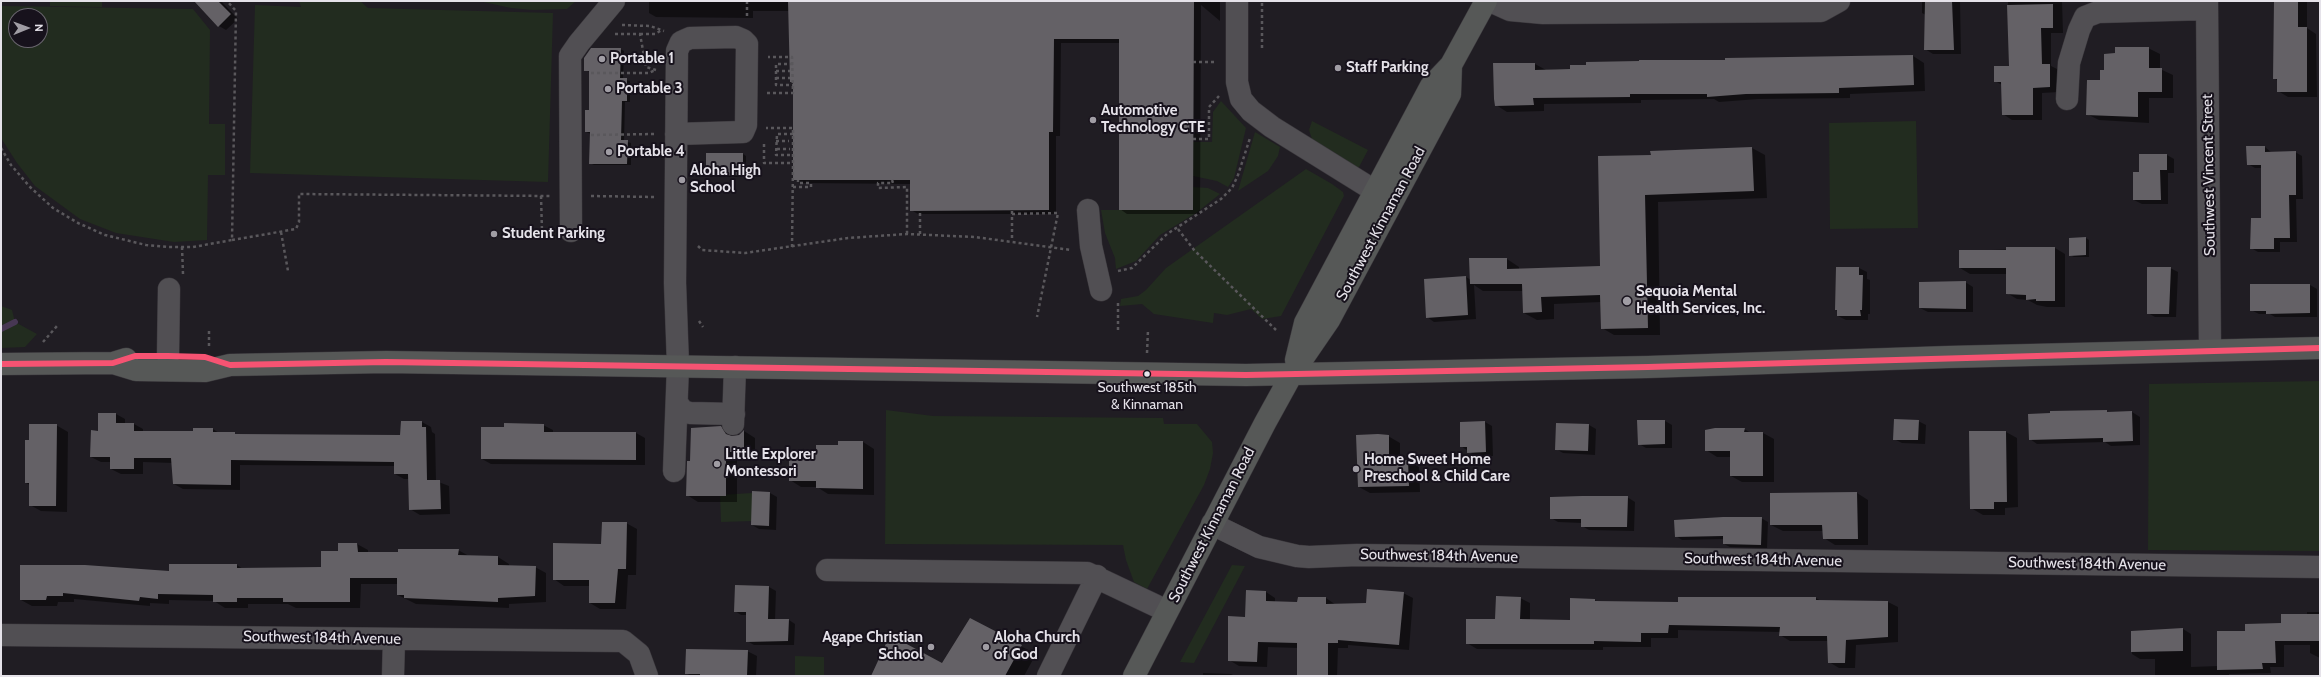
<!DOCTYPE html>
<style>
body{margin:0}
#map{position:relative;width:2321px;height:677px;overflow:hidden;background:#201d23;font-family:Cabin,sans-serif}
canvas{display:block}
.frame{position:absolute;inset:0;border:2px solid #e5e2e9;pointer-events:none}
.north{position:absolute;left:8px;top:8px;width:40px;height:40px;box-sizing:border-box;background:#17121c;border:1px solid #69656e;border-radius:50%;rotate:89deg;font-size:11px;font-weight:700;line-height:16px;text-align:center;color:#e5e2e9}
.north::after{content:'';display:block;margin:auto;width:14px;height:18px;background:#a09da4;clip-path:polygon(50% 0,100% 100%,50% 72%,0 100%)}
</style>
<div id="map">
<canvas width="2321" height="677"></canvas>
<div class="frame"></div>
<div class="north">N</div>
</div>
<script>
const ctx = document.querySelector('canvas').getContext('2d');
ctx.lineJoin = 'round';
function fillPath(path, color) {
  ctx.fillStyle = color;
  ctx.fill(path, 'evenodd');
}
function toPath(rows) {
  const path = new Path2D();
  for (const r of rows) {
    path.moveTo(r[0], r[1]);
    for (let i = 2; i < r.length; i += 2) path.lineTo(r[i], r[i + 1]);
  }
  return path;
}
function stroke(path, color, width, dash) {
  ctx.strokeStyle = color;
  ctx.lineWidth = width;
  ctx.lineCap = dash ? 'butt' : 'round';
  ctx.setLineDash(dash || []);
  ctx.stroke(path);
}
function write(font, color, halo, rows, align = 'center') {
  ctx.font = font + ' Cabin,sans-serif';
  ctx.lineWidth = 4;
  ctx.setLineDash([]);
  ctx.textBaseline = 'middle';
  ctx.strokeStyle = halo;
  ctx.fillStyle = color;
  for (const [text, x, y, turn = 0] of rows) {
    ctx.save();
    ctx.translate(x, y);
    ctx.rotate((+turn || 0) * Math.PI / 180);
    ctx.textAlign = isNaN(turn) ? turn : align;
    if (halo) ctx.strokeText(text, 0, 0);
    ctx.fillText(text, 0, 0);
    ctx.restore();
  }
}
fillPath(toPath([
 [50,1,102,1,102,7,50,6],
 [299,1,360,1,368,8,553,13,548,182,250,173,255,5,301,7],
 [479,1,576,1,567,9,533,10,511,8],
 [1,6,193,9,210,30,209,124,225,124,225,175,208,175,207,240,174,242,116,233,80,219,35,186,17,163,1,138],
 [16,16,40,16,40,40,16,40],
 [1221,101,1246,128,1234,178,1228,187,1217,181,1193,176,1193,142,1212,142,1213,112],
 [1312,121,1368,150,1359,167,1355,168,1314,145,1309,130],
 [1916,121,1918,228,1830,229,1829,123],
 [1255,132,1280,147,1278,156,1268,171,1238,191],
 [1306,169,1332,184,1343,192,1344,196,1281,316,1262,319,1251,309,1227,315,1214,313,1213,323,1154,314,1142,304,1120,306,1121,299,1138,296,1146,290,1166,268],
 [1193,187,1208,188,1220,194,1196,213,1160,235,1136,261,1116,269,1115,258,1105,233,1101,210,1193,210],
 [1,306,12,310,15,322,37,334,25,347,1,348],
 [2320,381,2320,551,2148,550,2149,384],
 [886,410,933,416,1163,418,1164,424,1197,424,1212,442,1213,453,1210,469,1204,485,1147,589,1134,582,1126,560,1123,545,885,544],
 [752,493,753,521,721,522,720,495],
 [1232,565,1245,566,1194,663,1180,662],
 [795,656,824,657,824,676,795,676]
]), '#222c1f');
fillPath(toPath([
 [199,1,221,1,238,19,226,30,219,26],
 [649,1,1220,1,1220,21,1201,5,1200,214,1127,214,1120,209,1120,43,1061,43,1060,136,1056,136,1056,214,918,214,911,210,911,184,801,183,794,179,794,83,791,81,789,11,753,11,753,18,656,17,649,13],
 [1922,1,1960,1,1961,54,1933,54,1925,49,1926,15,1922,13],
 [2008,1,2062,1,2063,33,2051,33,2051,66,2059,70,2059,92,2042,93,2042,120,2012,120,2003,114,2002,85,1995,81,2010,67],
 [2275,1,2307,1,2307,28,2316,34,2317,97,2288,97,2278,91,2278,81,2274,78],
 [2148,48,2160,54,2160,69,2173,75,2173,98,2149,98,2149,123,2099,120,2087,114,2105,71],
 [620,49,624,51,623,79,630,81,630,102,625,102,624,141,631,143,631,165,594,165,590,163,591,134,586,132,590,111,590,72,585,70],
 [1913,56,1924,63,1925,91,1850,94,1850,98,1758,99,1719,102,1714,99,1641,100,1641,103,1544,104,1544,111,1507,112,1496,105,1535,64,1546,70,1726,61],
 [2265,147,2272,153,2295,152,2302,156,2303,199,2296,199,2297,242,2280,242,2280,252,2258,252,2251,248,2262,219,2262,168,2255,168,2248,164],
 [1752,148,1765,155,1767,198,1658,202,1660,335,1614,335,1602,328,1601,302,1554,304,1554,319,1537,320,1524,313,1523,291,1483,291,1474,285,1476,319,1434,322,1427,317,1425,280,1466,277,1471,280,1507,259,1519,267,1519,270,1601,267,1652,156,1652,152],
 [743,154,746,156,746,177,711,177,707,175],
 [2167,155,2174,159,2174,173,2168,173,2168,204,2142,204,2134,200,2140,173],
 [2086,238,2089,240,2089,257,2074,257,2070,255],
 [2055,248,2065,254,2065,307,2047,307,2037,305,2028,300,2017,299,2007,293,2007,274,1970,274,1960,268,1960,251],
 [1837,268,1859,268,1867,272,1867,279,1870,280,1870,314,1868,314,1868,320,1846,320,1838,316,1838,311,1836,310],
 [2170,268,2178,272,2176,317,2155,317,2148,313],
 [1965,282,1973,287,1973,312,1928,312,1920,308],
 [2310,285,2317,289,2317,317,2275,317,2270,314,2259,314,2251,310],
 [2051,412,2132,412,2140,417,2140,445,2111,446,2105,442,2037,444,2030,439],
 [116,414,125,419,125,424,134,424,143,429,143,432,194,432,213,429,219,433,238,435,400,436,402,422,422,422,431,427,432,432,435,434,436,481,449,486,450,514,420,515,410,509,409,479,404,479,395,474,395,466,240,465,240,490,183,489,174,484,173,463,143,462,143,474,121,474,111,469,111,462,101,462,91,457,99,432],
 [1665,421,1672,425,1672,448,1646,448,1639,444],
 [1918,421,1926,425,1925,444,1902,443,1894,439],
 [1485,422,1492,426,1493,456,1475,456,1461,446],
 [56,425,68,432,67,512,41,511,30,505,30,485,26,483,30,441],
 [543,425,553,430,553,433,636,433,645,438,645,465,491,464,482,459,505,428],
 [1589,425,1596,429,1595,455,1563,453,1556,449],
 [720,428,733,437,740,436,744,431,755,438,755,458,737,458,737,502,698,502,687,495,691,462],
 [1744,429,1751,433,1763,433,1774,439,1774,482,1742,482,1731,476,1731,457,1717,457,1706,450],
 [2006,432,2017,438,2018,507,2005,508,2005,515,1983,515,1971,508],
 [1388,436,1400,443,1400,461,1408,461,1419,467,1420,492,1370,493,1359,487],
 [839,442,863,442,874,449,874,495,828,494,817,487,801,487,790,480,817,452,839,446],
 [770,493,777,497,776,530,759,529,752,525],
 [1857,493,1868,500,1868,545,1835,545,1824,538,1824,531,1783,531,1771,525,1771,494],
 [1627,497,1635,502,1634,531,1589,530,1582,526,1582,523,1558,522,1551,518],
 [1761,518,1768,522,1767,548,1730,547,1724,544,1724,539,1682,540,1676,536],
 [626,523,637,529,636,575,628,575,626,609,600,609,590,603,590,586,564,586,554,579,602,545],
 [339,544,357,544,368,550,368,553,458,550,469,556,498,557,509,564,509,567,535,567,546,573,546,602,509,604,509,608,416,604,398,595,398,584,361,584,360,608,296,608,288,604,248,604,248,608,225,608,214,601,169,600,169,604,150,603,150,606,74,599,74,602,58,602,57,606,32,606,21,600,170,572,237,565,243,569,322,568,339,552],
 [769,587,776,591,775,620,789,620,795,624,794,645,754,645,747,641,747,615,741,615,735,611],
 [1266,592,1275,598,1275,603,1298,603,1326,598,1336,605,1367,604,1403,593,1413,598,1409,650,1348,645,1348,648,1338,648,1337,676,1298,676,1298,648,1268,647,1267,667,1239,666,1229,660,1246,618],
 [1520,598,1530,603,1530,620,1571,621,1594,600,1599,602,1679,603,1679,598,1816,598,1821,601,1888,602,1898,607,1898,642,1856,645,1855,668,1839,668,1829,662,1828,641,1790,641,1780,635,1781,632,1678,630,1678,638,1651,638,1651,647,1603,647,1603,650,1477,649,1467,643],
 [2307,612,2320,612,2320,658,2310,653,2310,645,2284,645,2284,667,2270,667,2271,673,2229,674,2229,676,2155,676,2155,659,2140,659,2132,654,2132,632,2183,629,2191,634,2191,667,2218,666,2246,632,2282,624,2307,615],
 [970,620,1036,654,1024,676,872,676,943,664],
 [747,651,757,656,756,676,691,676,686,673],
 [1203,673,1231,674,1235,676,1203,676]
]), '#0007');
stroke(toPath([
 [1,329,15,322]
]), '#473753', 6);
fillPath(toPath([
 [194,1,218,1,231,14,218,27],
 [788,1,1194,1,1193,210,1119,210,1119,39,1054,39,1053,132,1049,132,1049,210,910,211,910,180,793,180,793,82,790,82],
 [1925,1,1952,1,1954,50,1924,50],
 [2274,1,2298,1,2298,27,2307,27,2307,92,2277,92,2277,79,2273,79],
 [2053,4,2053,28,2041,28,2042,64,2050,64,2050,87,2033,88,2033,115,2002,115,2001,82,1994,82,1994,66,2009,66,2007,5],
 [2115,47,2149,47,2149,68,2162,68,2162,92,2138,92,2138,117,2086,115,2087,80,2100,80,2100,70,2104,70,2104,54,2115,53],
 [591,48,621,48,620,78,627,78,627,101,622,101,621,140,628,140,627,164,589,164,590,132,585,132,585,110,589,110,589,71,584,71,584,58],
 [1913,55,1914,85,1839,88,1839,93,1746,94,1707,97,1707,94,1630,94,1630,97,1533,98,1534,105,1495,106,1494,99,1493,63,1535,63,1535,70,1570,69,1570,65,1586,65,1586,62,1639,61,1639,60,1725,60,1725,58],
 [2246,146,2265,146,2265,152,2296,151,2296,195,2289,195,2290,238,2274,238,2274,249,2250,249,2251,218,2261,218,2261,165,2247,165],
 [1752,147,1754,191,1645,195,1648,328,1601,329,1600,295,1541,297,1542,312,1523,313,1522,284,1470,284,1469,258,1507,258,1507,269,1600,266,1598,156,1651,155,1650,151],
 [706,153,743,153,743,175,706,176],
 [2139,154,2167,154,2167,170,2160,170,2161,200,2133,200,2133,172,2139,172],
 [2086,237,2086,255,2069,256,2069,238],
 [2006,247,2055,247,2055,301,2036,301,2036,299,2026,300,2026,295,2006,294,2006,268,1959,268,1959,250,2006,250],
 [1836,267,1859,267,1859,275,1863,275,1862,310,1860,310,1861,316,1837,316,1837,310,1835,310],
 [2147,267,2171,267,2169,314,2147,314],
 [1466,276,1468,315,1426,318,1424,279],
 [1966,281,1966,309,1919,308,1919,282],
 [2250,284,2310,284,2310,313,2266,314,2266,311,2250,311],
 [2107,410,2107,412,2132,411,2133,441,2103,442,2103,438,2029,440,2028,414,2050,413,2050,411],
 [98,413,116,413,116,423,134,423,134,431,193,431,193,428,213,428,213,432,235,432,235,434,400,435,401,421,422,421,422,427,426,427,427,480,440,480,441,509,409,510,408,474,394,474,394,462,231,460,231,485,173,484,171,458,134,458,134,469,110,469,110,457,90,457,91,430,98,431],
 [1894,419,1919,420,1918,440,1893,440],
 [1637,420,1665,420,1665,444,1638,445],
 [1485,421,1486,452,1467,453,1467,447,1460,447,1460,422],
 [504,423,544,424,544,432,636,432,636,460,481,459,481,427,504,427],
 [1556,423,1589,424,1588,451,1555,450],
 [29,424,57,424,56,506,29,506,29,483,25,483,25,440,29,440],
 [721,426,726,434,732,436,739,435,744,430,744,452,726,452,726,496,686,496,687,461,690,461,691,428],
 [1715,428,1745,428,1744,432,1763,432,1763,476,1730,476,1730,451,1705,451,1705,430],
 [1969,431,2006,431,2007,502,1994,502,1994,509,1970,509],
 [1378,434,1389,435,1389,460,1408,460,1409,486,1358,487,1356,435],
 [838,441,863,441,863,489,816,488,816,481,789,481,789,451,816,451,816,445,838,445],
 [752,491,770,492,769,526,751,525],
 [1857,492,1858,539,1823,539,1822,525,1770,525,1770,493],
 [1582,496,1628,496,1627,527,1581,527,1581,519,1550,519,1550,497],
 [1723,517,1762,517,1761,545,1723,544,1723,536,1675,537,1674,520],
 [602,522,627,522,626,569,618,569,615,603,589,603,589,580,553,580,553,543,601,544],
 [338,543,357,543,358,552,398,552,398,549,459,549,458,555,498,556,498,565,536,566,535,596,498,598,498,602,404,598,404,595,397,595,397,578,350,578,350,602,283,602,283,598,237,598,237,602,213,602,213,595,158,594,158,599,140,597,139,601,63,593,63,596,47,596,46,600,20,600,20,565,85,565,169,571,169,564,237,564,237,568,321,567,321,551,338,551],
 [735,585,769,586,768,619,789,619,788,641,746,642,746,612,734,612],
 [1367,589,1404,592,1399,645,1338,640,1338,643,1328,643,1328,676,1297,676,1297,643,1258,642,1257,662,1228,661,1228,616,1245,617,1246,590,1266,591,1266,601,1297,602,1298,597,1326,597,1326,604,1366,603],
 [1496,596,1521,597,1520,619,1570,620,1570,598,1595,599,1595,601,1678,602,1678,597,1816,597,1816,600,1888,601,1888,637,1846,640,1845,663,1828,663,1827,636,1779,636,1780,627,1669,625,1668,633,1641,633,1641,642,1594,641,1594,644,1466,644,1466,619,1495,619],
 [2281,614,2320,614,2320,641,2275,641,2276,663,2262,663,2263,669,2217,670,2217,631,2245,631,2245,624,2281,623],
 [970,618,1022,645,1005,676,871,676,890,635,942,663],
 [2183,628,2183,651,2131,652,2131,631],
 [686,649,748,650,747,676,700,676,700,674,685,674]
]), '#646166');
const minor = toPath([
 [1237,1,1237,82,1241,99,1251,111,1272,127,1375,191],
 [1490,1,1510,10,1543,13,1821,11,1839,1],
 [2207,1,2210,349],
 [2067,99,2069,63,2079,30,2085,17,2098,12,2207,9],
 [1088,210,1091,246,1101,290],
 [571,231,570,56,579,43,614,1],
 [168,356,169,289],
 [677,403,683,411,690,413,734,414],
 [733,424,735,367],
 [674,471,678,365,675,283,677,51,681,42,690,38,736,37,743,40,747,44,746,125,743,132,676,134],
 [1212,524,1259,547,1297,556,1309,557,1357,555,2320,567],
 [827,570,1087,573,1167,611],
 [1,635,623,641,639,654,647,676],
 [393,676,394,639],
 [1048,676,1097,576]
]);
const major = toPath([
 [1296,360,1305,323,1431,86,1451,65,1486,1],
 [113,363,136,370,205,371,230,365,386,362,1246,375,1648,367,1948,357,2320,348],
 [1,364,113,363,126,359],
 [1134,676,1265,423,1292,374,1329,320,1450,94,1451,65]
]);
stroke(minor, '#3a373c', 23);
stroke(major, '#3a373c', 23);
stroke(toPath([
 [747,1,747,18],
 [622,25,650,26,664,31],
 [615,34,640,34,646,67,656,70],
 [640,34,655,34,662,30],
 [1262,48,1262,1],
 [1193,62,1217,62],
 [793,64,776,64,776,85,793,85],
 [776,71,790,71],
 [591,73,649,73,655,70],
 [776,78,790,78],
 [767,93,793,93,792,57,768,57],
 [793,134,777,134,776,155,793,155],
 [591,135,656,134],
 [1193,139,1209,139,1209,107,1219,96],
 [776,141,789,141],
 [764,144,764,163,793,163,793,128,766,128],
 [1,148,11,165,30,187,53,208,78,223,105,235,146,245,168,247,193,247,232,240,236,11,227,1],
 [777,149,790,149],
 [892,180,893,183,878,183,878,188,907,187,907,234],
 [793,187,811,187,811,183,798,183,798,180],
 [541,196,542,231],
 [591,196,656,197],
 [1012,211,1012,241],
 [1012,214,1058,213,1037,317],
 [1178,229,1194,250,1276,330],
 [281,232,288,271],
 [920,234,920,211],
 [232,240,296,229,299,222,299,194,550,196],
 [698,246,702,250,745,253,848,238,907,234,975,237,1071,250],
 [182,247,183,274],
 [792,247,793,163],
 [1118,271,1132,268,1167,234,1221,199,1232,188,1238,175,1250,138],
 [699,321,703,327],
 [1118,330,1118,303],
 [209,331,209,348],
 [43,342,57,326],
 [1147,353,1148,330]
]), '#5a585c', 2.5, [3, 3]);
stroke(minor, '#514f53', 22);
stroke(major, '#565857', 22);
stroke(toPath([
 [1,364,113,363,135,356,168,356,205,357,230,365,386,362,1246,375,1648,367,2320,348]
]), '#f65372', 6);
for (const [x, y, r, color] of [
 [602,59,4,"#a09da4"],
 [1338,68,4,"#a09da4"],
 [608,89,4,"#a09da4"],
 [1093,120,4,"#a09da4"],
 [609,152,4,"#a09da4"],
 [682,180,4,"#a09da4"],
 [494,234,4,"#a09da4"],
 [1627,301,5,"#a09da4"],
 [1147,374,3.5,"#e5e2e9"],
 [717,464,4,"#a09da4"],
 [1356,469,4,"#a09da4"],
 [931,647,4,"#a09da4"],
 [986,647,4,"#a09da4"]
]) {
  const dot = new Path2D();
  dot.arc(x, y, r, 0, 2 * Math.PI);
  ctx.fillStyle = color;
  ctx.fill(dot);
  stroke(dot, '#17121c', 1.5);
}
write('14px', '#e5e2e9', '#17121c', [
 ["Southwest 185th",1147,388],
 ["& Kinnaman",1147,405]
]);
write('bold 15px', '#e5e2e9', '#17121c', [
 ["Portable 1",610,59],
 ["Staff Parking",1346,68],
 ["Portable 3",616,89],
 ["Automotive",1101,111],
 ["Technology CTE",1101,128],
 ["Portable 4",617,152],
 ["Aloha High",690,171],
 ["School",690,188],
 ["Student Parking",502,234],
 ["Sequoia Mental",1636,292],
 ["Health Services, Inc.",1636,309],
 ["Little Explorer",725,455],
 ["Montessori",725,472],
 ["Home Sweet Home",1364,460],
 ["Preschool & Child Care",1364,477],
 ["Agape Christian",923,638,"right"],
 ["School",923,655,"right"],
 ["Aloha Church",994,638],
 ["of God",994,655]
], 'left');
write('15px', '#e5e2e9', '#17121c', [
 ["Southwest Vincent Street",2209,175,-91],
 ["Southwest Kinnaman Road",1381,224,-62],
 ["Southwest Kinnaman Road",1212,525,-63],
 ["Southwest 184th Avenue",1439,556,1],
 ["Southwest 184th Avenue",1763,560,1],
 ["Southwest 184th Avenue",2087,564,1],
 ["Southwest 184th Avenue",322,638,1]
]);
</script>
